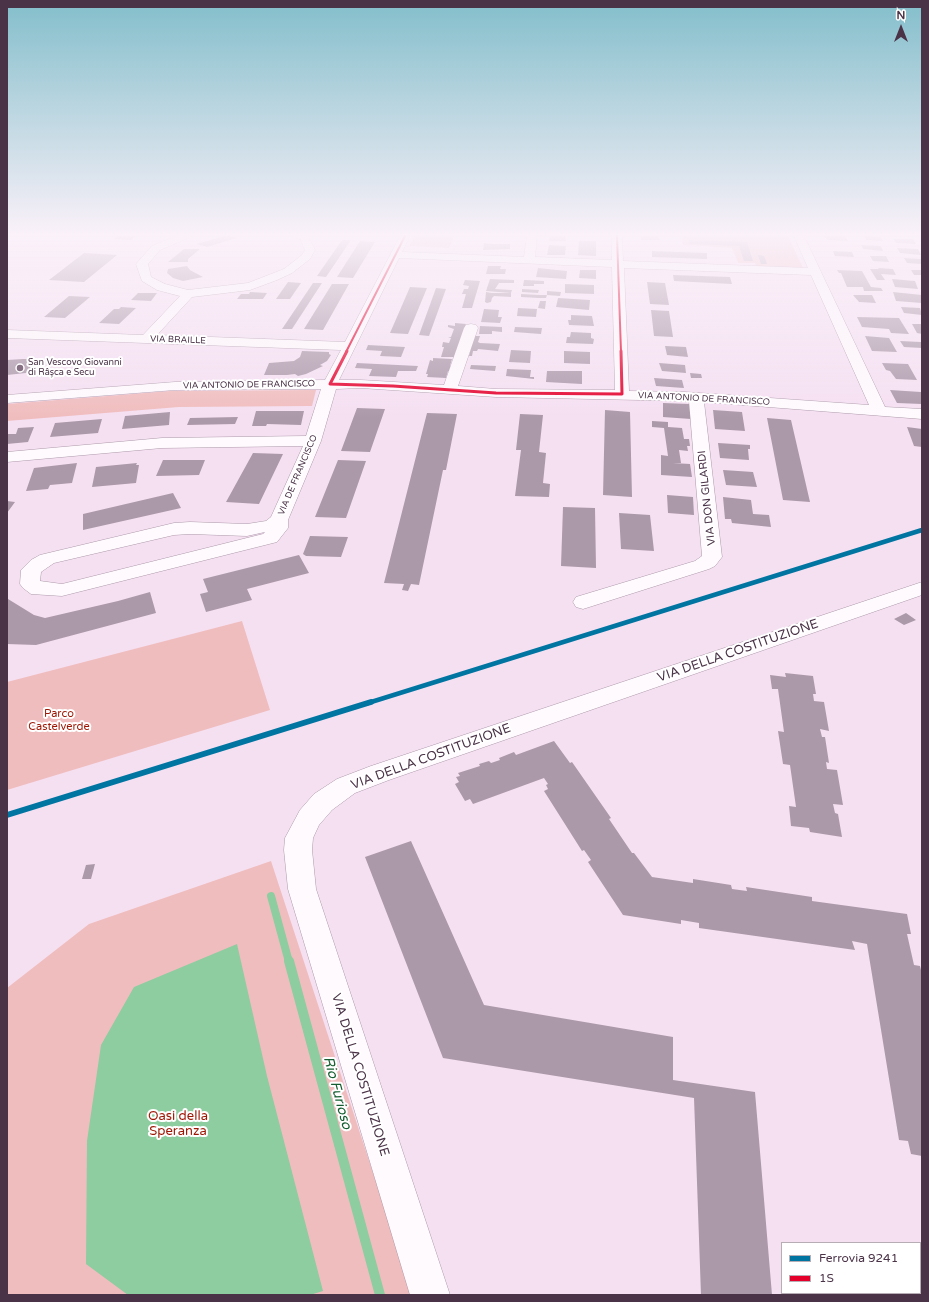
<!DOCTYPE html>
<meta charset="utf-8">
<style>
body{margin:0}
#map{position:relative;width:929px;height:1302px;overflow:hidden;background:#f5e0f2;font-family:"Varela Round",sans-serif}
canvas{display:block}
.frame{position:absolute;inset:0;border:8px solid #4a3247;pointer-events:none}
.legend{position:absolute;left:781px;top:1242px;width:140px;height:52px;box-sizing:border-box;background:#fff;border:1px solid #b7adb5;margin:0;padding:5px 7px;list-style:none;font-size:12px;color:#4a3247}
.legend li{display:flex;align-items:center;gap:8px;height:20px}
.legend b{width:20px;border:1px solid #b7adb5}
.north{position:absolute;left:881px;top:8px;width:40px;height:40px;-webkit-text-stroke:3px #fff;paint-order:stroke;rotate:0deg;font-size:11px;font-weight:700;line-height:16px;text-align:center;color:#4a3247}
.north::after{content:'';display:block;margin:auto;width:14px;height:18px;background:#4a3247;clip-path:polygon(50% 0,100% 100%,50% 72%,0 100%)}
</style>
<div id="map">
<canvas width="929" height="1302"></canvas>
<div class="frame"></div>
<ul class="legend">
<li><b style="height:5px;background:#0075a1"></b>Ferrovia 9241</li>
<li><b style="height:5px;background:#e4002b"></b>1S</li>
</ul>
<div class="north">N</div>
</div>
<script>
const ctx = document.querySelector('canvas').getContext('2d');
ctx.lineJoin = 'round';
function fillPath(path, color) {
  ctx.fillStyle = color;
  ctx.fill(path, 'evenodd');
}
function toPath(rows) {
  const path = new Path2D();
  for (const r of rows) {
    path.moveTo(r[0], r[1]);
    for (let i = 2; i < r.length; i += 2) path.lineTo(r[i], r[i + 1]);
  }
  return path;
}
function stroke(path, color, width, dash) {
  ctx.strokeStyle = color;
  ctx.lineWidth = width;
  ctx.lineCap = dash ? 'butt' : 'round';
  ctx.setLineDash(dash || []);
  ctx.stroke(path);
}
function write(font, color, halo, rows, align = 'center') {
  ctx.font = font + ' "Varela Round",sans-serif';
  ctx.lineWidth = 4;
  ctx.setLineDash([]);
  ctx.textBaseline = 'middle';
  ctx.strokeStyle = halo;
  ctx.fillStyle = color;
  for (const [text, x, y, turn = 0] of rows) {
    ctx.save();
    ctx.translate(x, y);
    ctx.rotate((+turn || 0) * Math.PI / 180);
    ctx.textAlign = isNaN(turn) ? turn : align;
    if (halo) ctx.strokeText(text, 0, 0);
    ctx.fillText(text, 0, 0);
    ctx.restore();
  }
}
fillPath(toPath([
 [415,236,454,236,449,248,409,246],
 [682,236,788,236,803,268,756,267,755,263,738,263,732,248,683,245],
 [316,390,312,406,179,407,7,421,7,404,170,391],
 [242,621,270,710,7,790,7,682],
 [271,861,413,1295,7,1295,7,988,89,924]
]), '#f0bdbe');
fillPath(toPath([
 [237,944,267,1076,323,1291,310,1295,128,1295,86,1264,87,1141,101,1045,134,987]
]), '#8dcda0');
stroke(toPath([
 [271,896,289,962]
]), '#8dcda0', 8);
stroke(toPath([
 [289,961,380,1295]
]), '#8dcda0', 10);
fillPath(toPath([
 [118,236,136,236,131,240,113,239],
 [225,236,231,236,237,238,207,247,196,244],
 [550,236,565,236,566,241,549,241],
 [641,236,658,236,660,240,641,240],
 [823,236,845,236,848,241,828,240],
 [864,236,881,237,883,241,866,240],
 [893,239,913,239,916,244,896,243],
 [342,240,351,240,326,277,317,276],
 [689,240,747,242,753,261,744,261,739,246,690,244],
 [360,241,375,242,353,278,337,277],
 [579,241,596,241,596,256,578,255],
 [484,243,492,244,510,244,510,249,483,250],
 [549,245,566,246,565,255,547,255],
 [861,245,881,246,883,251,863,249],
 [897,248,918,249,921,255,900,253],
 [184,249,200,249,188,259,188,262,168,262],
 [652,251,707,253,707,259,652,257],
 [833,251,852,252,854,257,835,256],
 [84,253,117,255,84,282,49,280],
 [758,255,764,256,767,264,761,264],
 [870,256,886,256,889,262,873,261],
 [904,258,921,259,922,264,907,263],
 [187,266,190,270,203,277,183,281,173,278,167,273,168,269],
 [488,266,501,266,500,269,506,269,505,274,486,274],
 [538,268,567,271,566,279,536,277],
 [878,268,893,269,896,275,881,274,885,280,877,280,870,269,879,269],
 [580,270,596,270,596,279,579,278],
 [837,270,862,271,871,287,881,288,883,291,864,291,863,287,847,287,841,273,839,273],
 [911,270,922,270,922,275,914,275],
 [673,275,730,277,732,284,674,281],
 [490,279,514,280,514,283,499,283,495,289,512,290,511,293,486,291],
 [892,279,915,281,918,289,895,287],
 [465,280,480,281,472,308,462,308,466,294,462,294,464,289,468,289,469,286,463,285],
 [524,280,526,280,544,281,544,284,534,284,534,286,523,286],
 [288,282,301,283,290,299,276,299],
 [647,282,665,283,669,305,650,304],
 [313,283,322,283,292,329,282,329],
 [332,284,349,284,323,330,304,329],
 [565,284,594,285,594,294,565,293],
 [410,287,427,288,408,334,390,333],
 [436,288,446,289,429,336,419,335],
 [522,289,539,290,538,293,522,292],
 [547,291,561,292,560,296,547,295],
 [250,292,267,293,263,299,237,299,241,294,249,294],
 [486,292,492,293,511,293,511,297,494,296,492,298,491,302,487,303,485,302],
 [893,292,922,295,922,303,896,301],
 [138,293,157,293,151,301,131,300],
 [521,294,540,295,547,295,546,298,539,298,521,297],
 [853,295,872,295,876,303,859,302],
 [69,296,90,297,65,318,44,317],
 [558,298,590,300,589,310,556,307],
 [540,301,546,301,545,309,538,308],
 [121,307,136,308,119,324,99,323,114,309,119,309],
 [901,307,920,308,922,315,904,313],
 [518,308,537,309,536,317,517,316],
 [484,309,499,310,498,317,502,317,500,323,481,322],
 [651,310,669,311,673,337,654,336],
 [571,315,592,316,594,326,569,325,568,320,571,320],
 [857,317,899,318,909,334,891,333,889,329,862,327],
 [455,323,466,324,456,357,441,357,444,347,442,347,443,342,449,343,451,338,448,338,451,337,454,329,448,327,448,325,455,326],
 [912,324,922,324,922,334,917,333],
 [480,326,502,327,502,332,492,331,492,334,479,334],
 [515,327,542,328,541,334,514,332],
 [571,332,591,333,591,338,594,339,593,344,566,343,567,337,570,337],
 [474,336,480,336,478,342,480,343,500,344,498,351,478,349,477,351,473,351,472,356,469,356],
 [865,336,889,338,897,352,872,351],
 [900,341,921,342,922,348,904,347],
 [368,345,405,347,401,357,380,356,382,351,366,350],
 [665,346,686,347,688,357,667,355],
 [511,350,531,351,530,363,509,362],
 [302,351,329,352,329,354,331,355,327,361,320,365,323,366,306,374,298,376,295,374,287,375,264,375,269,363,294,361,300,357],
 [564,351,590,352,590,364,564,363],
 [433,358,452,359,450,366,452,366,451,371,448,371,446,378,427,377,428,374,426,374,430,360,433,361],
 [23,359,31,359,33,360,31,362,35,363,36,365,26,373,7,375,7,360],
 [357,363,418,366,416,371,398,371,396,377,369,376,372,369,355,368],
 [659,363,685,365,686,373,662,371],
 [882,363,908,364,917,380,896,379,890,371,886,370],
 [471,365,496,366,495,371,470,369],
 [507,369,531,370,530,377,534,377,534,379,506,376],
 [547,371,582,371,582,384,546,382],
 [690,373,701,374,702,378,691,378],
 [654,378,682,380,684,388,656,386],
 [890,390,921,392,922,404,897,403],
 [663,403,689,404,691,419,663,417],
 [357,408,385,409,370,452,341,451],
 [605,410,630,412,632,497,603,495],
 [713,410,742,412,745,431,715,429],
 [256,411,304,411,301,425,267,424,266,426,252,426],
 [170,412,169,425,122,429,125,416],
 [427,413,457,414,446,470,443,470,419,585,411,584,408,591,402,590,404,584,384,583],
 [520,414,543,415,539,452,546,453,543,483,550,484,549,497,515,496,521,450,516,450],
 [238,417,235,424,187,425,190,418],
 [767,418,791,420,810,502,783,500],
 [102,419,98,433,50,437,55,423],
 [652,421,668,422,668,427,682,428,684,439,689,439,690,446,687,446,688,451,679,450,681,463,673,463,690,464,692,477,661,475,661,455,668,456,664,428,652,427],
 [34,427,28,442,7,444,7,434,16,434,18,428],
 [907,427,922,429,922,447,914,446],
 [718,443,750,445,750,449,748,449,749,460,720,458],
 [253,453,283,454,259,504,226,502],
 [163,460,205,460,199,475,156,476],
 [338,460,366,461,346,518,315,517],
 [77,463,72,483,50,485,48,489,26,491,34,468],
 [137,463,136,465,139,465,136,483,92,487,96,467],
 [723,470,753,472,757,487,726,485],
 [173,493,181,508,83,530,83,514],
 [667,495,693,497,694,515,668,513],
 [723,497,751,500,753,514,769,515,771,527,732,523,731,519,725,519],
 [7,501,15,502,7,513],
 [563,507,595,508,596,568,561,566],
 [619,513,650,515,654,551,621,549],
 [310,536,348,537,341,557,306,556,303,554],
 [299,555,309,573,247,589,252,600,206,612,200,594,208,592,203,579],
 [150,592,156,613,36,645,7,644,8,599,34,615,45,618,118,601],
 [906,613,916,620,904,625,894,619],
 [785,673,813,676,816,694,813,694,814,701,824,702,829,731,820,729,822,737,825,737,829,763,826,762,827,769,837,770,843,805,833,804,835,813,838,814,842,837,810,832,809,828,791,826,789,806,796,807,790,765,783,764,778,731,784,732,778,689,772,689,770,675,786,677],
 [554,741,570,763,572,762,611,818,609,819,632,853,634,853,652,877,693,883,693,879,731,885,732,889,747,891,746,887,812,897,812,901,907,914,911,934,907,934,914,965,920,966,922,974,922,1156,911,1154,908,1141,899,1140,867,944,852,941,855,950,699,928,699,923,681,920,681,924,623,915,588,862,591,860,584,850,582,851,544,791,548,789,546,785,548,784,544,778,473,804,470,799,465,801,455,784,459,782,456,777,460,776,458,773,480,766,479,764,489,761,491,763,500,760,499,758,514,752,516,755],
 [411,841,484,1005,673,1037,673,1080,755,1092,772,1295,701,1295,694,1098,443,1058,365,857],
 [95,864,91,879,82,879,86,865]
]), '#ab98a9');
const minor = toPath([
 [176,236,189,236,188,238,160,250,148,264,151,277,165,284,188,290,248,283,284,269,302,255,305,250,300,239,296,238,295,236,308,236,315,250,310,259,292,273,277,280,250,290,192,297,157,335,345,342,400,236,410,236,402,252,524,257,527,236,537,236,535,257,612,260,612,236,622,236,623,261,808,268,794,236,804,236,885,407,922,409,922,419,704,402,722,557,715,566,709,569,583,609,576,607,573,602,576,597,695,561,702,556,689,401,496,397,361,388,336,389,321,441,288,520,288,528,277,542,62,596,31,594,23,588,20,584,21,570,31,560,40,555,174,523,190,522,247,524,266,521,271,517,303,446,162,448,7,462,7,452,162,438,306,436,321,389,175,390,7,403,7,395,175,382,325,380,341,350,7,338,7,330,143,335,180,296,157,290,142,281,136,264,152,246,176,236],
 [399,258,612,267,615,390,496,389,458,386,478,328,476,325,471,324,466,325,464,328,444,385,361,380,339,380,399,258],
 [624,268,811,275,869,405,685,392,629,391,624,268],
 [265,532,263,534,62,584,40,581,41,572,54,563,174,535,190,534,247,536,265,532],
 [922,582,922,595,389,780,355,793,332,810,319,825,313,838,312,850,316,889,450,1295,410,1295,288,889,284,850,285,838,300,810,314,794,337,779,371,766,922,582]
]);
stroke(minor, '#ad99aa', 1);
fillPath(minor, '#fefafd');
stroke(toPath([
 [617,236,621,352],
 [346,352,405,236]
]), '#e4002b', 2);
stroke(toPath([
 [347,351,330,384,393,386,496,393,622,394,621,351]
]), '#e4002b', 3);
stroke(toPath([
 [368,703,922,530]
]), '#0075a1', 4.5);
stroke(toPath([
 [7,815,371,702]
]), '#0075a1', 6);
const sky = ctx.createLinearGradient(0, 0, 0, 418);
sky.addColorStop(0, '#83becb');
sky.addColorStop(0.56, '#faf1f9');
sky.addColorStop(1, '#faf1f900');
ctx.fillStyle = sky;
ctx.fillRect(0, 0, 929, 418);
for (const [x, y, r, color] of [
 [20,368,4,"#866f83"]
]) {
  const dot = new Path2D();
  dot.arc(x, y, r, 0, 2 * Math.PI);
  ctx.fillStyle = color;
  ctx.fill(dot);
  stroke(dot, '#fff', 1.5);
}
write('9px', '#4a3247', '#fff', [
 ["VIA BRAILLE",178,340,2],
 ["VIA ANTONIO DE FRANCISCO",249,385,-1],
 ["VIA ANTONIO DE FRANCISCO",704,399,3],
 ["VIA DE FRANCISCO",298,475,-67]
]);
write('9px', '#4a3247', '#fff', [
 ["San Vescovo Giovanni",28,363],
 ["di Râșca e Secu",28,373]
], 'left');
write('11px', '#4a3247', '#fff', [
 ["VIA DON GILARDI",707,498,-96]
]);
write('11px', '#9d1603', '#fff', [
 ["Parco",59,714],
 ["Castelverde",59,727]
]);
write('13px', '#4a3247', '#fff', [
 ["VIA DELLA COSTITUZIONE",738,651,-19],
 ["VIA DELLA COSTITUZIONE",431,757,-20],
 ["VIA DELLA COSTITUZIONE",360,1075,73]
]);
write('13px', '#9d1603', '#fff', [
 ["Oasi della",178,1117],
 ["Speranza",178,1132]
]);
write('italic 14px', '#155d30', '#fff', [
 ["Rio Furioso",337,1093,75]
]);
</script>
